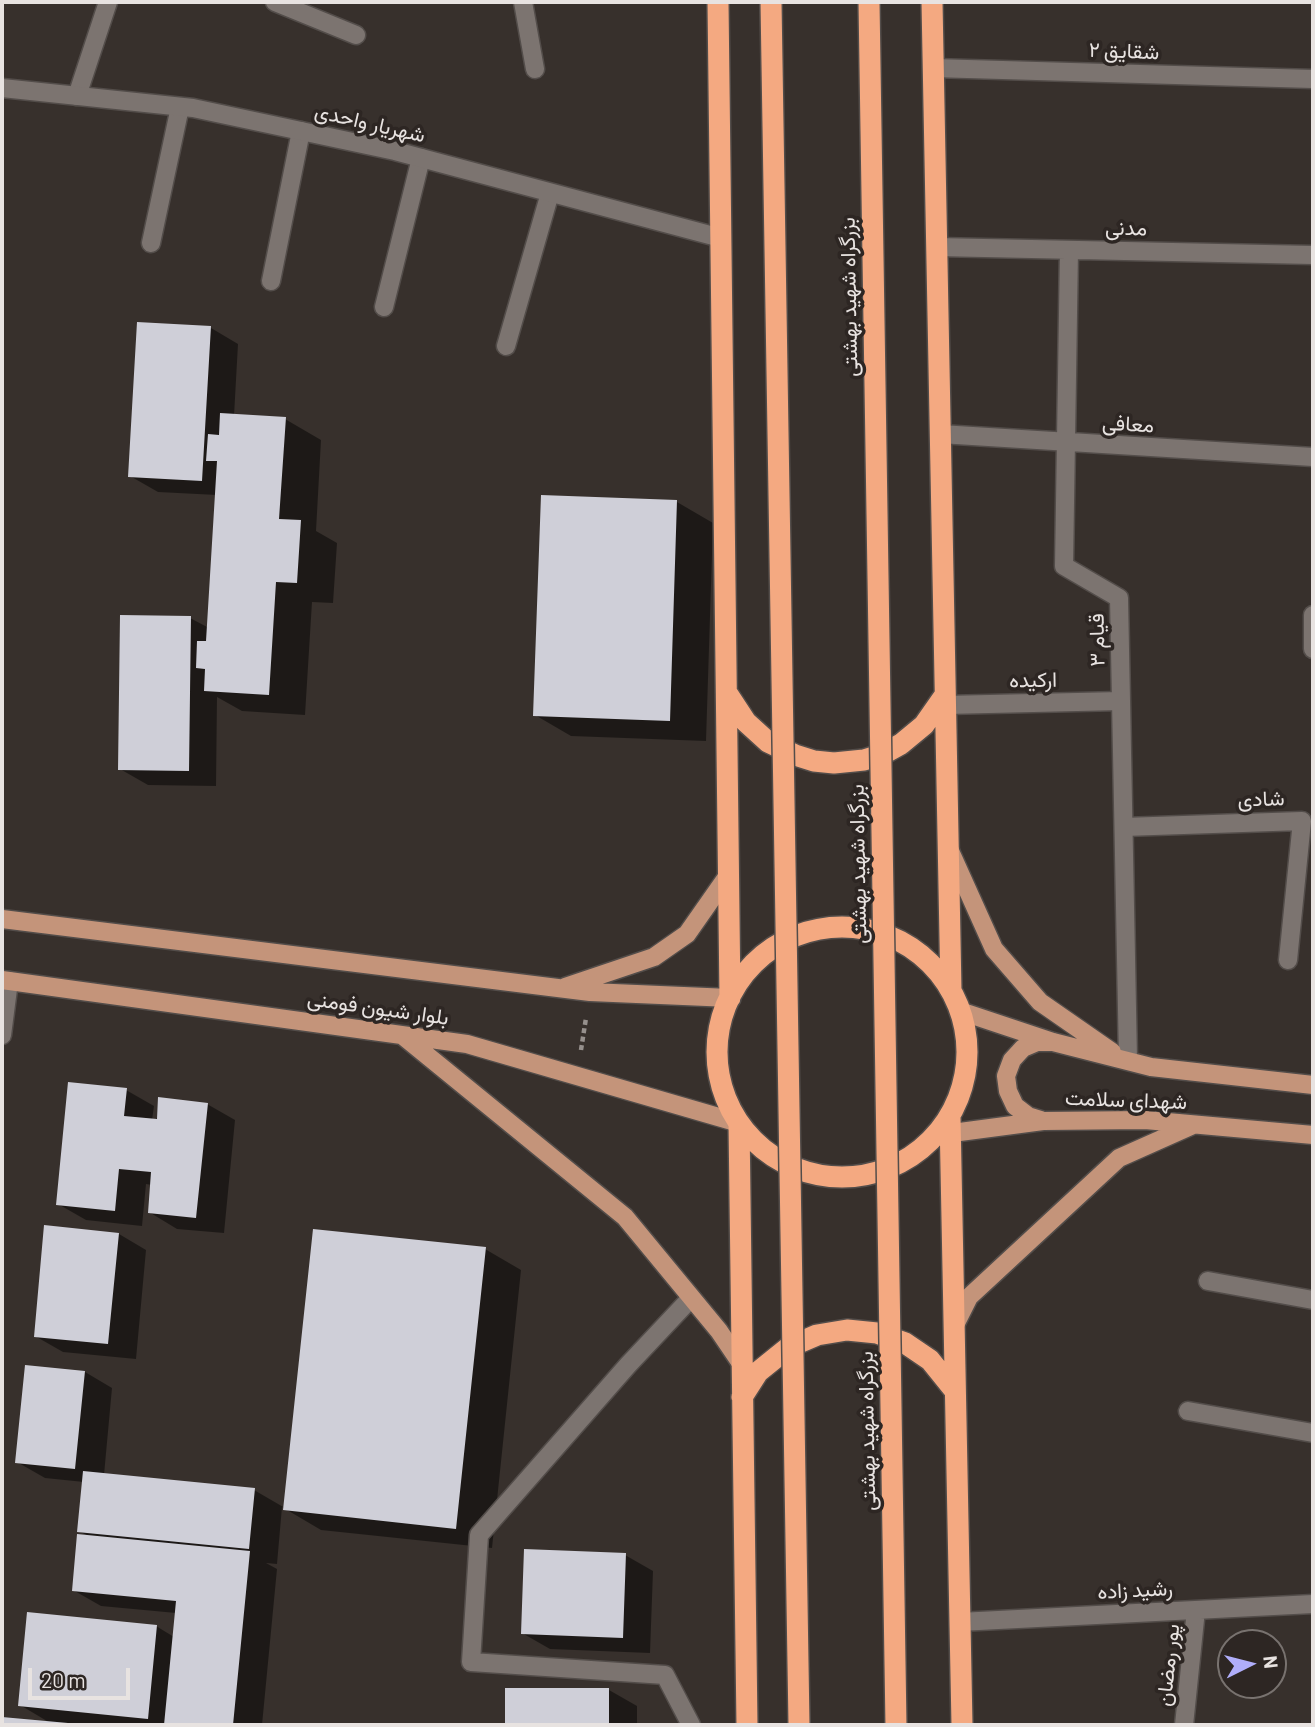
<!DOCTYPE html>
<meta charset="utf-8">
<style>
body{margin:0}
#map{position:relative;width:1315px;height:1727px;overflow:hidden;background:#37302c;font-family:Barlow,sans-serif}
canvas{display:block}
.frame{position:absolute;inset:0;border:4px solid #e8e3e1;pointer-events:none}
.north{position:absolute;left:1217px;top:1629px;width:70px;height:70px;box-sizing:border-box;background:#2d2623;border:2px solid #78726f;border-radius:50%;rotate:84deg;font-size:19px;font-weight:700;line-height:28px;text-align:center;color:#e8e3e1}
.north::after{content:'';display:block;margin:auto;width:24px;height:32px;background:#b0aefa;clip-path:polygon(50% 0,100% 100%,50% 72%,0 100%)}
.scale{position:absolute;left:28px;top:1668px;width:102px;height:32px;box-sizing:border-box;border:4px solid #e8e3e1;border-top:0;padding-left:9px;font-size:21px;line-height:24px;white-space:nowrap;color:#e8e3e1;-webkit-text-stroke:5px #2d2623;paint-order:stroke}
</style>
<div id="map">
<canvas width="1315" height="1727"></canvas>
<div class="frame"></div>
<div class="north">N</div>
<div class="scale">20 m</div>
</div>
<script>
const ctx = document.querySelector('canvas').getContext('2d');
ctx.lineJoin = 'round';
function fillPath(path, color) {
  ctx.fillStyle = color;
  ctx.fill(path, 'evenodd');
}
function toPath(rows) {
  const path = new Path2D();
  for (const r of rows) {
    if (r.length === 3) {
      path.moveTo(r[0] + r[2], r[1]);
      path.arc(r[0], r[1], r[2], 0, 2 * Math.PI);
      continue;
    }
    path.moveTo(r[0], r[1]);
    for (let i = 2; i < r.length; i += 2) path.lineTo(r[i], r[i + 1]);
  }
  return path;
}
function stroke(path, color, width, dash) {
  ctx.strokeStyle = color;
  ctx.lineWidth = width;
  ctx.lineCap = dash ? 'butt' : 'round';
  ctx.setLineDash(dash || []);
  ctx.stroke(path);
}
function write(font, color, halo, rows, align = 'center') {
  ctx.font = font + ' Barlow,Vazirmatn,sans-serif';
  ctx.lineWidth = 7;
  ctx.setLineDash([]);
  ctx.textBaseline = 'middle';
  ctx.strokeStyle = halo;
  ctx.fillStyle = color;
  for (const [text, x, y, turn = 0] of rows) {
    ctx.save();
    ctx.translate(x, y);
    ctx.rotate((+turn || 0) * Math.PI / 180);
    ctx.textAlign = isNaN(turn) ? turn : align;
    if (halo) ctx.strokeText(text, 0, 0);
    ctx.fillText(text, 0, 0);
    ctx.restore();
  }
}
fillPath(toPath([
 [211,328,238,344,234,416,285,419,321,440,316,531,337,543,333,603,312,602,305,715,242,711,217,697,216,786,148,785,120,769,190,618,209,628,217,495,158,492,130,476],
 [677,502,713,523,706,741,571,736,535,715],
 [126,1090,154,1106,152,1120,207,1104,235,1120,224,1233,177,1229,149,1212,152,1185,146,1184,142,1226,86,1220,58,1204],
 [119,1234,146,1250,136,1359,63,1352,35,1336],
 [485,1249,521,1270,492,1548,321,1530,282,1507,277,1564,266,1563,277,1569,262,1725,3,1725,4,1719,52,1724,20,1705,156,1626,174,1637,176,1613,101,1606,73,1590,90,1537,79,1531,84,1482,45,1478,17,1462,85,1372,112,1388,104,1475,254,1490,285,1508],
 [625,1555,653,1571,650,1653,550,1649,522,1633],
 [507,1689,609,1690,637,1706,637,1725,506,1725]
]), '#0007');
fillPath(toPath([
 [137,322,211,326,202,481,128,477],
 [220,413,286,417,279,519,301,520,297,583,276,582,269,695,204,691,205,669,196,668,197,641,206,641,217,461,206,461,208,434,219,435],
 [541,495,677,500,670,721,533,716],
 [120,615,191,616,189,771,118,770],
 [68,1082,127,1088,124,1116,157,1119,158,1097,208,1103,196,1218,148,1213,151,1172,119,1169,115,1211,56,1205],
 [44,1225,119,1233,108,1344,34,1337],
 [313,1229,486,1247,456,1529,283,1510],
 [25,1365,85,1371,75,1469,15,1463],
 [83,1471,255,1488,249,1549,77,1532],
 [77,1534,250,1551,233,1725,164,1725,176,1601,72,1591],
 [524,1549,626,1553,623,1638,521,1634],
 [27,1612,157,1625,148,1719,18,1706],
 [505,1688,609,1688,609,1725,505,1725],
 [2,1717,68,1723,67,1725,2,1725]
]), '#cfcfd8');
const lane = toPath([
 [275,2,356,35],
 [77,96,108,2],
 [151,243,180,107],
 [271,281,301,131],
 [384,307,421,158],
 [506,346,550,193],
 [691,1725,665,1675,471,1662,479,1535,628,1365,691,1298]
]);
const street = toPath([
 [523,2,535,69],
 [933,68,1313,79],
 [937,247,1313,255],
 [1069,250,1064,566,1119,598,1128,1060],
 [940,434,1313,457],
 [1313,649,1313,615],
 [945,705,1121,701],
 [1124,827,1302,821,1288,960],
 [2,1035,9,981],
 [1208,1281,1313,1300],
 [1188,1411,1313,1433],
 [959,1622,1313,1604],
 [1184,1725,1196,1610]
]);
const secondary = toPath([
 [2,88,193,108,395,151,721,238]
]);
const primary = toPath([
 [950,851,994,949,1040,1002,1112,1052],
 [2,919,590,992,730,998],
 [2,980,467,1044,739,1123],
 [565,987,654,957,687,934,729,874],
 [960,1011,1053,1042,1151,1067,1313,1085],
 [402,1035,625,1217,719,1331,742,1365],
 [1041,1120,1028,1116,1015,1106,1008,1091,1006,1076,1012,1060,1023,1048,1037,1042,1050,1042],
 [937,1135,1043,1121,1145,1120,1313,1135],
 [954,1327,969,1297,1119,1158,1193,1125]
]);
const highway = toPath([
 [718,2,730,998],
 [932,2,951,991],
 [727,693,746,722,768,742,795,755,814,761,834,763,864,760,883,754,901,744,924,725,945,695],
 [842,1052,125],
 [950,1117,962,1725],
 [739,1123,747,1725],
 [742,1397,758,1372,789,1347,817,1335,847,1330,877,1333,905,1343,930,1360,955,1391]
]);
stroke(lane, '#534d4a', 21);
stroke(street, '#534d4a', 21);
stroke(secondary, '#534d4a', 21);
stroke(primary, '#534d4a', 21);
stroke(highway, '#534d4a', 24);
stroke(toPath([
 [581,1050,586,1018]
]), '#96908d', 4.5, [5, 3.5]);
stroke(lane, '#7c7470', 18);
stroke(street, '#7c7470', 18);
stroke(secondary, '#7c7470', 18);
stroke(primary, '#c4947a', 18);
stroke(highway, '#f4a981', 21);
const highwayBridge = toPath([
 [771,2,799,1725],
 [869,2,896,1725]
]);
stroke(highwayBridge, '#534d4a', 24, []);
stroke(highwayBridge, '#f4a981', 21);
write('21px', '#e8e3e1', '#2d2623', [
 ["شقایق ۲",1124,51,2],
 ["شهریار واحدی",370,123,13],
 ["مدنی",1126,228,1],
 ["بزرگراه شهید بهشتی",849,297,-91],
 ["معافی",1128,424,3],
 ["قیام ۳",1097,640,-91],
 ["ارکیده",1033,680,-1],
 ["شادی",1261,799,-2],
 ["بزرگراه شهید بهشتی",858,864,-91],
 ["بلوار شیون فومنی",378,1008,8],
 ["شهدای سلامت",1126,1100,2],
 ["بزرگراه شهید بهشتی",867,1431,-91],
 ["رشید زاده",1135,1590,-3],
 ["پور رمضان",1168,1665,-84]
]);
</script>
